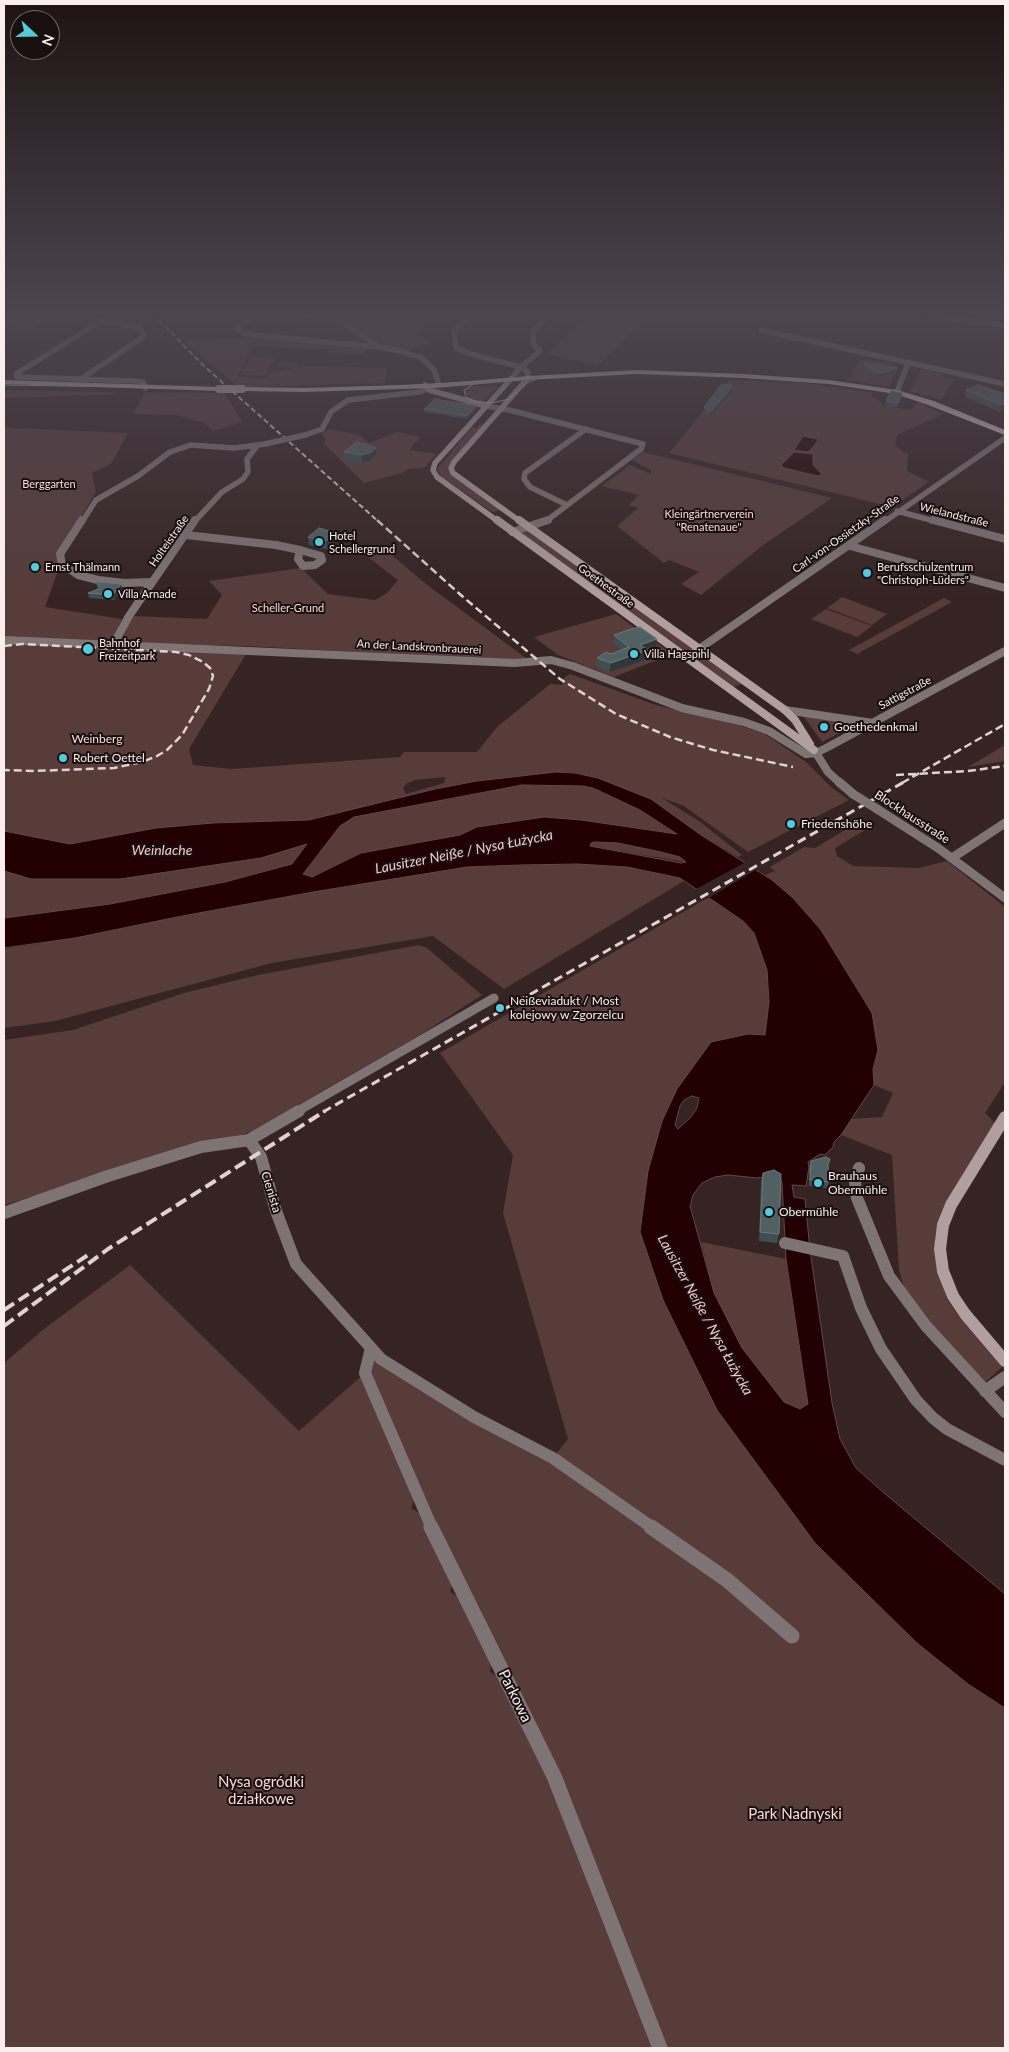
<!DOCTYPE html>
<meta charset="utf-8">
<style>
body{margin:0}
#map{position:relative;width:1009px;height:2052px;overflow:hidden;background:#362423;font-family:Lato,sans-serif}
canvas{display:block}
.frame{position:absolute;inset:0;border:5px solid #fbeeed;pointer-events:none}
.north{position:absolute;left:10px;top:10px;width:50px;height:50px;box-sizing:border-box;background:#180f0f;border:1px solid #736868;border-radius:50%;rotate:111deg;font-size:14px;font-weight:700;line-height:20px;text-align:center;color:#fbeeed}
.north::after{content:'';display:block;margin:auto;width:18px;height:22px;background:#53cbdb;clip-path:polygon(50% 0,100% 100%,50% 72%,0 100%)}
</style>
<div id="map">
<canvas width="1009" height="2052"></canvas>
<div class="frame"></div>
<div class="north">N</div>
</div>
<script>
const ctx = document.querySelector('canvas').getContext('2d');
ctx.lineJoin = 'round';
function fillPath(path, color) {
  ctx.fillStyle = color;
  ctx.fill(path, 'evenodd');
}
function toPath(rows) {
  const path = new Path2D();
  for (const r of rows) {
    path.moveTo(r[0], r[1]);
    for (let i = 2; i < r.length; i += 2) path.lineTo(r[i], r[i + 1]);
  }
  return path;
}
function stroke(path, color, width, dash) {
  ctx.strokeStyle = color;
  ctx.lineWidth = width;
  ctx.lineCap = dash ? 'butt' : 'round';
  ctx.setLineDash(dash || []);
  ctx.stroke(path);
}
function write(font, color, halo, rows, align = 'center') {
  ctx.font = font + ' Lato,sans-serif';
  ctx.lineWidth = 4;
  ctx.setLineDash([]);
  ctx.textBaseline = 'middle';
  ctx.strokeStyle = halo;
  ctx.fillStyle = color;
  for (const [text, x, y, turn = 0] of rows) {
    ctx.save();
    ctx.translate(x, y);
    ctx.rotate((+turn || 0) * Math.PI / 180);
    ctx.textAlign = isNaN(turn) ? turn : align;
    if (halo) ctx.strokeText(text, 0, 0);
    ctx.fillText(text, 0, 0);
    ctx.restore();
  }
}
fillPath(toPath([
 [4,314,69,314,30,329,4,326],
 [331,314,425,314,429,320,417,333,431,342,409,351,389,348,341,319,329,315],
 [589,314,652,314,597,366,547,354],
 [178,336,206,341,213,338,236,338,327,342,368,347,365,352,360,355,327,353,328,350,253,346,238,377,267,378,269,373,294,368,278,367,280,362,298,363,296,368,304,366,386,368,386,383,241,387,236,385],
 [250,357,274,358,265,376,241,375],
 [861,359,899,365,889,387,847,380],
 [921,369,944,374,942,376,954,379,941,400,910,391],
 [729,380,805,383,869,392,878,393,872,394,870,397,878,399,883,406,911,410,917,402,943,414,897,435,895,446,908,454,907,471,929,482,892,507,669,453],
 [496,385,499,387,482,402,473,400,466,394,466,389,471,386],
 [4,390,108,392,122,394,4,398],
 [145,392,225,393,242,422,213,431,204,423,176,415,133,414],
 [480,424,484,425,447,468,452,474,502,510,492,512,441,476,437,469,472,427,477,428],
 [4,426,11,428,128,433,111,464,92,473,96,492,58,554,60,565,45,607,122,619,111,643,4,638],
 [329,429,359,435,369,443,397,432,420,437,409,450,437,454,424,468,408,469,402,473,364,483,324,444,326,439,321,434],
 [643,452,832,498,762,546,701,595,681,584,699,572,669,560,664,563,617,526,638,508,629,505,639,495,602,486,630,465,651,474,651,470,632,460],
 [528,530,694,648,687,653,522,534],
 [380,545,426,584,530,661,248,646,117,643,133,616,207,619,222,595,209,581,301,568,328,594,375,600,387,593,398,580,360,551],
 [842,597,887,614,872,625,827,608],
 [944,598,952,602,857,654,849,650],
 [826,609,872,626,857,637,811,619],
 [616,614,672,654,614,677,558,655,534,637],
 [4,641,246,654,189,749,193,765,232,769,400,757,404,752,477,752,497,727,550,684,563,685,561,680,570,674,656,705,738,725,765,734,806,762,831,787,849,800,748,852,684,806,662,798,699,821,742,855,738,857,701,835,575,773,556,772,477,781,435,789,309,820,213,823,156,828,70,844,4,831],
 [445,777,444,783,406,794,403,788,407,783,415,780],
 [702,653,744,683,734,687,694,658],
 [802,714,859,723,822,742],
 [1005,745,1005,761,968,767],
 [522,785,583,786,593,788,640,810,678,834,581,820,544,817,477,827,460,835,361,853,312,877,303,874,340,826,354,817],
 [857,823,867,829,835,848,837,856,853,866,919,868,947,861,1005,907,1005,1082,985,1113,995,1123,945,1204,935,1236,935,1256,939,1274,947,1299,959,1317,1002,1367,982,1385,915,1307,905,1291,899,1270,892,1155,841,1135,851,1119,882,1117,893,1093,874,1085,873,1069,878,1050,821,930,772,880,765,875,775,871,770,867,804,847,815,848],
 [594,842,618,843,661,852,680,857,686,862,590,846,591,843],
 [307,843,292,864,225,882,110,904,4,918,4,871,31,879,291,847],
 [577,864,627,867,680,878,684,881,504,989,433,936,272,963,55,1021,4,1028,4,949,75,938,177,917,313,892,467,867],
 [709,897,743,921,754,933,767,970,769,1002,765,1035,748,1034,662,1121,717,1410,815,1543,917,1643,968,1684,1005,1708,1005,2048,4,2048,4,1363,44,1329,130,1265,299,1431,365,1373,371,1348,552,1459,568,1439,503,1213,513,1155,440,1053],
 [416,1495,509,1683,490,1672,493,1651,468,1601,450,1592,455,1576,426,1517,411,1508],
 [419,945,427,948,482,995,420,1035,251,1132,4,1205,4,1040,73,1030,184,993,258,975],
 [701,1242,786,1259,808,1404,800,1409,784,1403,742,1348,714,1293]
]), '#573c3a');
const water = toPath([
 [803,436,818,439,815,445,808,452,794,450,803,436],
 [794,452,813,454,813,465,822,474,818,476,784,468,781,465,794,452],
 [556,772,575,773,598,778,651,799,701,835,772,880,793,898,821,930,872,1013,878,1050,873,1069,874,1085,841,1135,834,1142,833,1147,825,1155,820,1154,808,1162,809,1167,806,1186,792,1185,794,1197,805,1199,810,1250,832,1403,840,1439,856,1468,884,1493,1005,1594,1005,1708,968,1684,917,1643,815,1543,717,1410,663,1300,640,1232,648,1171,662,1121,677,1089,711,1042,748,1034,765,1035,769,1002,767,970,754,933,743,921,680,878,627,867,577,864,520,865,467,867,313,892,177,917,75,938,4,948,4,918,110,904,225,882,292,864,307,844,261,858,120,879,31,879,4,871,4,831,70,844,156,828,213,823,309,820,435,789,477,781,556,772],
 [522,785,583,786,593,788,640,810,677,834,581,820,544,817,477,827,460,835,361,853,312,877,303,874,340,826,354,817,522,785],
 [594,842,618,843,661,852,680,857,686,862,681,863,590,846,591,843,594,842],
 [692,1096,699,1098,697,1108,691,1117,678,1129,675,1125,680,1106,684,1100,692,1096],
 [728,1175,757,1178,779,1175,782,1183,786,1259,808,1404,800,1409,784,1402,742,1348,714,1293,690,1206,693,1195,702,1183,715,1177,728,1175]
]);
fillPath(water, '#230103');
stroke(water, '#644849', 1);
fillPath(toPath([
 [748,861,759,868,707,899,694,890]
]), '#362423');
stroke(toPath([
 [257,314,236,328,243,333,253,335,379,347],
 [301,314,336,318,379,347,401,351,422,358,434,370,438,382],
 [473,314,454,331,456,348,474,355,521,367,528,372,528,378],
 [928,317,1005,325],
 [761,330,1005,384],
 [17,377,16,374,101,321,139,327,144,334,143,337,81,379],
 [17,377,135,381,143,382,145,388],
 [511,379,521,367,540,351,533,344,534,330,551,314],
 [897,392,908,363],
 [486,406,509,410,643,444,641,449,545,522],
 [305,435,322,429,331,412,348,400,419,392,428,389],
 [567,505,530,487,524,479,525,473,586,429],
 [897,511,938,522],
 [82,522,96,500,138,476,170,452,191,445,234,448,265,444],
 [194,522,222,492,243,479,248,472,247,459,257,446],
 [884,522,1005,438]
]), '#7f7474', 5.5);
stroke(toPath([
 [82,520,60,554,62,564,78,575,98,580,124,583,152,582],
 [933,520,1005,539],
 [512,532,548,520],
 [186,535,276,545,300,550],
 [850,546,1005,588],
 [300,550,321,556,322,560,315,565,303,566,298,559,300,550],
 [4,640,515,663,551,660,573,666,682,708,744,722,769,731,806,754,816,753,828,747,1005,651],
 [113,645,129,616,195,520],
 [686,658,885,520],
 [785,710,873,723],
 [816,753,828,772,840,783]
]), '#7f7474', 8);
stroke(toPath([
 [839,782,853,794],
 [877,809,938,848,1005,898],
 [952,858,1005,823],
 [296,1112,494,998]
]), '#7f7474', 9);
stroke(toPath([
 [249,1140,261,1157,276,1211,296,1264,381,1359,474,1417,553,1458,653,1528],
 [859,1168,855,1182,857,1198,889,1276,926,1326,1005,1412],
 [4,1213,108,1176,201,1147,249,1140,299,1111],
 [785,1243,843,1256,861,1308,881,1349,916,1400,933,1418,947,1429,1005,1460],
 [371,1348,365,1373,432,1528],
 [985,1391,1005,1377]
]), '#7f7474', 12);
stroke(toPath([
 [431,1527,554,1776,660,2048],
 [651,1527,727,1580,792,1636]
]), '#7f7474', 15);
stroke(toPath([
 [425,385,429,390,486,406],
 [499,522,437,477,433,470,435,463,511,379],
 [521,522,453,473,451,468,454,462,528,378]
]), '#b09f9e', 5.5);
stroke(toPath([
 [497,520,814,750],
 [519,520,785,710,795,720,810,744]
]), '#b09f9e', 8);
stroke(toPath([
 [1005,1117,951,1205,943,1225,940,1249,943,1271,953,1296,965,1314,1005,1361]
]), '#b09f9e', 12);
fillPath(toPath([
 [636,370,744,374,829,380,897,390,934,401,1005,430,1005,435,928,405,896,394,829,384,744,378,636,374,528,380,435,388,303,392,242,391,238,389,242,387,303,388,435,384,528,376,636,370],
 [4,380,219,387,223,389,219,391,4,384,4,380]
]), '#d5c0bf');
stroke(toPath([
 [475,383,464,390,466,397,474,401,492,403,509,399,527,383,536,379],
 [4,385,323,390,646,372,714,375,830,383,896,393,929,403,1005,434]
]), '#e0d2d1', 1);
stroke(toPath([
 [153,314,204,366,379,522]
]), '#e0d2d1', 2, [5.5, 3]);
stroke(toPath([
 [377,520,462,596,560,679,616,714,670,737,713,750,793,767],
 [4,646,22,644,176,652,189,655,203,662,210,668,213,676,209,689,182,735,167,750,157,756,142,762,114,768,34,771,4,770],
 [896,775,968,771,1005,766],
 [902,783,1005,724]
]), '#e0d2d1', 2.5, [8, 4]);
stroke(toPath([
 [323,1112,904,782]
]), '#e0d2d1', 3, [9, 5]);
stroke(toPath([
 [4,1310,88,1255],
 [4,1326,108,1249,325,1111]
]), '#e0d2d1', 4, [12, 5.5]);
stroke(toPath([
 [265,444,305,435]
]), '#7f7474', 5.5);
stroke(toPath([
 [853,794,877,809]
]), '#7f7474', 9);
stroke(toPath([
 [219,389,242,389]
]), '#d5c0bf', 8);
fillPath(toPath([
 [802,314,868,314,865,319,858,318,856,321,852,320,851,322],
 [864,363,897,372,877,378,863,368],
 [733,386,732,390,710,417,704,412,704,407],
 [966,390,1005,394,1000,412,965,397],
 [902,398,897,408,885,406,886,401],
 [477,406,477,409,467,419,424,412,424,409],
 [344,452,376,455,370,461,362,463,344,460],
 [308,537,337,540,327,549,309,545],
 [96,582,122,590,114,600,89,598,88,593,98,589,97,588],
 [614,635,656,647,648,650,647,659,610,672,596,666,597,658,622,650,613,643],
 [811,1161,828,1167,829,1182,827,1188,809,1186,809,1167],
 [763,1173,779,1234,777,1243,759,1241,761,1181]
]), '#3c5053');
fillPath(toPath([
 [897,368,897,372,877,378,878,374],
 [733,386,732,390,710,417,710,412],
 [902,393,902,398,897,408,898,403],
 [1005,403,1005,410,1000,412,1002,405],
 [477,406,477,409,467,419,467,416],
 [376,448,376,455,370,461,362,463,361,455],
 [336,533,337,540,327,549,326,541],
 [121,584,122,590,114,600,113,595],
 [657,639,656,647,640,653,640,645],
 [648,650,647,659,610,672,611,663]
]), '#313739');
const building = toPath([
 [864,363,897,368,878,374,864,363],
 [722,384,733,386,710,412,704,407,722,384],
 [978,385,1005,394,1005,403,1002,405,966,390,978,385],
 [891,391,902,393,898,403,886,401,891,391],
 [435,399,477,406,467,416,424,409,435,399],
 [357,442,376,448,370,453,361,455,344,452,357,442],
 [319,528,336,533,326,541,308,537,319,528],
 [96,582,121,584,113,595,88,593,101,588,96,582],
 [640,627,657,639,640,645,648,650,611,663,597,658,606,652,611,654,629,647,614,635,631,629,640,627],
 [826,1157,830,1159,828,1165,829,1182,810,1180,811,1161,826,1157],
 [774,1170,781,1174,779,1234,760,1232,763,1173,774,1170]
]);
fillPath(building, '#516163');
stroke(building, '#6c7779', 1);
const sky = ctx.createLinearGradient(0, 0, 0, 601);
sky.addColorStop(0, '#1e1413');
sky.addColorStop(0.52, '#4c4550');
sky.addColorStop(1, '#4c455000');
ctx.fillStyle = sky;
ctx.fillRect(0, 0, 1009, 601);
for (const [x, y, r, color] of [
 [319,542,5,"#53cbdb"],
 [35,567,5,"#53cbdb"],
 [867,573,5,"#53cbdb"],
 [108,594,5,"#53cbdb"],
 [88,649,6,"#53cbdb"],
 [634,654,5,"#53cbdb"],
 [824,727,5,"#53cbdb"],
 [63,758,5,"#53cbdb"],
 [791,824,5,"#53cbdb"],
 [500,1008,5,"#53cbdb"],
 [818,1183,5,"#53cbdb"],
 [769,1212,5,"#53cbdb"]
]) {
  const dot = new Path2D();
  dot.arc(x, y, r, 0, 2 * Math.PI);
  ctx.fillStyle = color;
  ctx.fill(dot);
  stroke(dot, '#180f0f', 2);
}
write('11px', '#fbdad8', '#180f0f', [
 ["Berggarten",49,484],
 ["Kleingärtnerverein",709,514],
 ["\"Renatenaue\"",709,527],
 ["Scheller-Grund",288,608]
]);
write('11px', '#fbeeed', '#180f0f', [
 ["Wielandstraße",954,515,14],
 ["Carl-von-Ossietzky-Straße",846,534,-35],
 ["Holteistraße",169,541,-55],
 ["Goethestraße",606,586,36],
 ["An der Landskronbrauerei",419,647,3],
 ["Sattigstraße",905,693,-28]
]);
write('11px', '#fbeeed', '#180f0f', [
 ["Hotel",329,536],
 ["Schellergrund",329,549],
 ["Ernst Thälmann",45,567],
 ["Berufsschulzentrum",877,567],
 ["\"Christoph-Lüders\"",877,580],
 ["Villa Arnade",118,594],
 ["Bahnhof",99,643],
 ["Freizeitpark",99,656],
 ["Villa Hagspihl",644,654]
], 'left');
write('12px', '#fbeeed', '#180f0f', [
 ["Goethedenkmal",834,727],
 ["Robert Oettel",73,758],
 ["Friedenshöhe",801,824],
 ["Neißeviadukt / Most",510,1001],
 ["kolejowy w Zgorzelcu",510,1015],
 ["Brauhaus",828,1176],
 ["Obermühle",828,1190],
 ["Obermühle",779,1212]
], 'left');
write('12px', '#fbdad8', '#180f0f', [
 ["Weinberg",97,739]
]);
write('12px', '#fbeeed', '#180f0f', [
 ["Blockhausstraße",912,817,33],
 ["Cienista",271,1192,73]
]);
write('italic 14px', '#f7c7c4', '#180f0f', [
 ["Weinlache",162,850],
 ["Lausitzer Neiße / Nysa Łużycka",464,852,-11],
 ["Lausitzer Neiße / Nysa Łużycka",705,1315,61]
]);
write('15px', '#fbeeed', '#180f0f', [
 ["Parkowa",515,1696,64]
]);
write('15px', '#fbdad8', '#180f0f', [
 ["Nysa ogródki",261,1782],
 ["działkowe",261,1799],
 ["Park Nadnyski",795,1814]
]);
</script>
